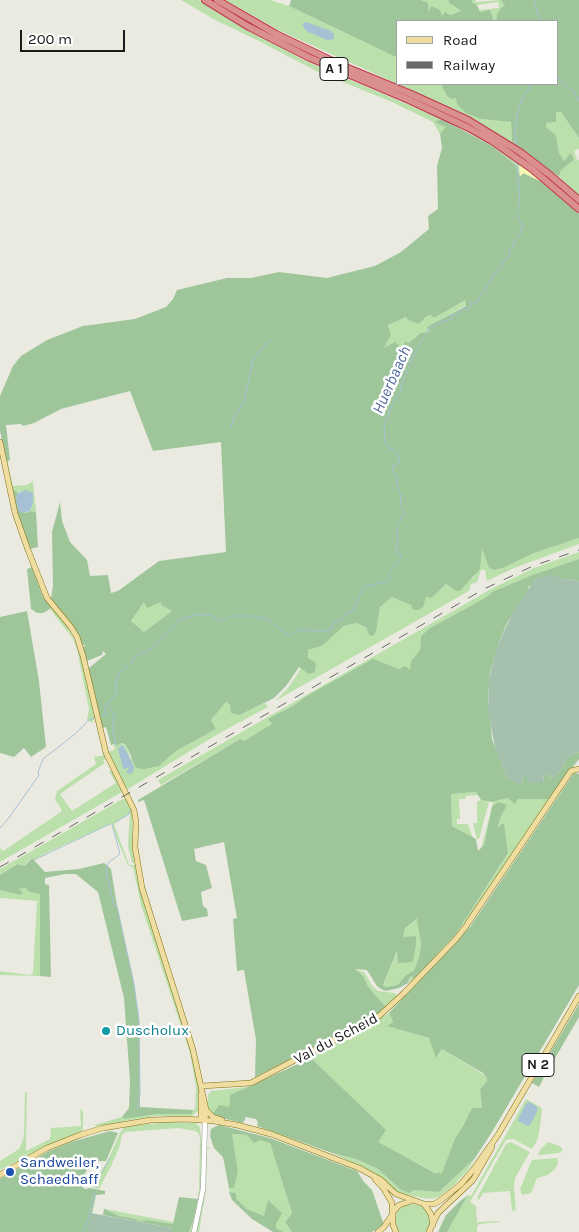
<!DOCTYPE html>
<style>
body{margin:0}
#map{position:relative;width:579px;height:1232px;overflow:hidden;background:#ebeae1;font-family:Karla,sans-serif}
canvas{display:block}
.legend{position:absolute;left:396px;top:20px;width:162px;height:65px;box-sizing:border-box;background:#fff;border:1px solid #a3a3a3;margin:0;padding:6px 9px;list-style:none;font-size:15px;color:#1a1a1a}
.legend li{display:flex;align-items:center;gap:10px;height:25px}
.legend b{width:25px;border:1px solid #a3a3a3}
.scale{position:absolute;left:20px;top:30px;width:105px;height:22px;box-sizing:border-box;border:2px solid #1a1a1a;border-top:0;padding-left:6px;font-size:15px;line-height:18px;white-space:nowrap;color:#1a1a1a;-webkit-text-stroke:4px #fff;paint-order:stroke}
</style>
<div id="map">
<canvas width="579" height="1232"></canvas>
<ul class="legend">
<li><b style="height:6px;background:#f0dda1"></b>Road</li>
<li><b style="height:6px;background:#686868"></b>Railway</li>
</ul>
<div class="scale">200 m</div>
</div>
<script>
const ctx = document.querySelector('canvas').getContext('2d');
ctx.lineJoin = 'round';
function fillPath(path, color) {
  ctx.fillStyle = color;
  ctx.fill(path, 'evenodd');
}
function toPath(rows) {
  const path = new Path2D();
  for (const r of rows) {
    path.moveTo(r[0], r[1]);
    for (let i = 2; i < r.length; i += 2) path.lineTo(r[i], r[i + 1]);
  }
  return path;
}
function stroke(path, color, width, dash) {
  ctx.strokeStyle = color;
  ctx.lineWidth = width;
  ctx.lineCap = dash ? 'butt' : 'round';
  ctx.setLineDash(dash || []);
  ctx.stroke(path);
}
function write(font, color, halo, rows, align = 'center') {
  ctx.font = font + ' Karla,sans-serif';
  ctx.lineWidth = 5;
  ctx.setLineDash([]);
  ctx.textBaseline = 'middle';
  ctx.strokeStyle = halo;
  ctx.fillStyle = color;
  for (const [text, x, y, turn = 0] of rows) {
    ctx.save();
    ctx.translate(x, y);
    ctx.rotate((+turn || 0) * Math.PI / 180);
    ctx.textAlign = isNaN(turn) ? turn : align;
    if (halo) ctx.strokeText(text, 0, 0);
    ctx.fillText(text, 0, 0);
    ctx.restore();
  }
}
fillPath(toPath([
 [181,0,199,0,247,30,306,61,442,119,434,122,447,127,440,134,433,122,392,102,316,71,259,41,215,20],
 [225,0,270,0,289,6,398,58,398,84,443,84,442,87,481,119,511,122,512,142,518,146,520,176,515,164,490,145,466,131,468,116,278,30],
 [421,0,449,0,448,2,461,11,442,17,431,6,428,13,428,4],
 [472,0,476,0,476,2,501,0,504,3,505,6,502,7,497,14,496,21,494,21,490,10,480,12,478,10,499,8,498,2,477,5,472,2],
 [556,112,561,112,579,138,579,149,574,151,577,160,579,160,579,196,559,177,561,170,574,160,571,154,564,161,559,153,556,135,546,127,546,123,556,122],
 [465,299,466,305,428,327,430,332,409,344,407,341,401,348,383,349,391,335,388,325,406,317,419,324,427,316,431,315,434,318],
 [1,434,13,486,27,485,33,481,36,512,30,511,33,503,20,491,18,493,13,489,11,486],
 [579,538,579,544,514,568,487,581,485,570,481,570,477,582,471,584,469,591,275,701,288,688,308,658,308,650,322,646,344,626,356,623,366,627,369,635,376,632,380,607,392,597,412,605,426,597,432,598,446,584,456,591,464,586,468,581,474,577,482,548,489,568,494,570,503,568,534,553],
 [579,552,579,559,535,574,494,591,483,599,430,628,421,636,420,650,411,661,411,670,399,669,305,697,293,706,269,719,273,724,244,741,240,739,161,785,158,780,493,588,534,568],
 [144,602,161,602,161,605,172,611,144,632,131,621],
 [50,606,62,618,79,648,95,718,92,723,87,720,89,709,77,649,73,639,50,609],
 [226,702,240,715,265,703,268,707,218,734,128,789,125,786,108,752,115,749,113,744,116,743,126,745,130,758,159,766,176,751,216,729,211,720],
 [105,755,106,758,103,761,105,763,60,794,72,811,116,783,109,771,112,771,122,792,0,862,0,848,3,851,61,812,61,808,55,800,57,791,96,764,94,757],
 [476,792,478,795,466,796,465,799,459,799,460,819,457,819,457,824,468,824,473,838,452,826,451,794],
 [126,797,133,812,132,837,135,860,134,863,132,863,128,846,130,813,114,824,129,865,135,865,137,867,149,919,197,1069,199,1085,198,1111,192,1116,156,1116,124,1121,99,1127,94,1125,122,1117,126,1119,157,1114,192,1114,193,1110,195,1109,196,1087,190,1053,141,905,133,867,129,866,127,863,111,824,46,853,34,860,31,858,25,866,16,864,0,875,0,869],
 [508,798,549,799,463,927,408,985,411,976,414,979,456,934,508,853,498,828,501,816,492,807,484,845,481,849,493,802],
 [481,800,489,802,479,839,477,839,473,823,477,823,477,802],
 [26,888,29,892,40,894,40,976,0,975,0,971,30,975,33,973,37,901,0,898,0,890,21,895,23,895,19,889],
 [418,919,421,944,419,957,414,970,405,976,398,985,386,987,383,986,398,950,415,936,403,938,405,928],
 [354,969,364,972,373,987,378,991,395,993,397,997,386,1007,369,988,363,976],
 [389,1013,393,1022,388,1026,429,1038,437,1057,442,1049,483,1074,487,1078,487,1081,480,1089,482,1108,472,1108,463,1126,455,1138,442,1173,438,1174,377,1142,385,1130,311,1058,323,1050],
 [247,1087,230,1095,229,1107,217,1117,207,1108,208,1095,211,1091],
 [25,1092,27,1092,26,1151,50,1139,51,1128,81,1126,80,1109,83,1112,83,1129,82,1132,55,1142,0,1170,0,1161,19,1149,22,1143,24,1135],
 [526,1099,542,1108,540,1128,537,1141,532,1149,513,1139,506,1140,470,1202,476,1206,477,1222,499,1221,499,1222,479,1224,477,1226,477,1232,447,1232,468,1195,471,1196],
 [171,1122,195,1123,198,1125,200,1128,204,1161,204,1149,208,1147,211,1148,207,1149,206,1190,199,1232,189,1232,193,1220,199,1191,200,1138,198,1133,195,1131,179,1128,125,1132,122,1135,119,1148,112,1164,99,1189,92,1187,108,1160,120,1133,125,1126],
 [232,1134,247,1135,270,1143,292,1213,285,1222,292,1232,284,1232,276,1228,276,1224,268,1200,264,1217,247,1209,236,1198,236,1193,229,1192,229,1188,234,1188,238,1171],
 [511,1142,530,1152,515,1178,514,1186,516,1210,512,1211,510,1191,483,1193,479,1200,477,1198,506,1144],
 [548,1142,560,1146,563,1150,559,1153,540,1155,538,1154,540,1150],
 [332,1153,356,1159,378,1169,400,1189,439,1192,475,1158,467,1171,454,1185,439,1197,429,1199,400,1194,373,1172],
 [557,1158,558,1163,555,1169,548,1175,537,1178,531,1193,522,1195,520,1189,532,1160],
 [414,1204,427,1208,431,1221,429,1227,426,1232,399,1232,395,1222,397,1211,405,1205],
 [105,1209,173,1222,173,1224,147,1220,139,1221,136,1219,119,1216]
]), '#bbe0ab');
fillPath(toPath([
 [291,0,421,0,428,3,428,12,431,6,440,10,442,16,445,12,450,15,461,11,448,2,449,0,472,0,472,2,477,5,480,12,490,10,494,21,398,21,398,58,289,6],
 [501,0,579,0,579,138,561,112,556,112,556,122,546,123,546,127,556,135,559,153,564,161,571,153,574,160,561,170,559,177,512,142,511,122,481,119,466,113,457,104,456,98,452,99,448,97,442,87,443,84,558,84,558,21,496,21,497,14,502,7,505,6],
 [442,119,490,145,515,164,520,176,523,173,542,182,579,214,579,538,534,553,503,568,494,570,489,568,482,549,480,569,460,591,456,591,446,584,432,598,426,597,423,607,418,610,413,610,411,605,392,597,380,607,376,632,373,636,369,635,366,627,356,623,344,626,322,646,308,650,308,658,316,663,315,672,309,674,299,667,286,686,274,698,240,715,231,713,230,705,226,702,211,720,216,729,176,751,159,766,144,769,136,768,126,745,122,743,116,746,116,743,111,745,106,727,103,728,101,726,89,674,89,668,106,654,103,651,102,655,87,661,83,647,86,645,83,645,78,636,51,598,53,586,52,532,60,502,62,521,70,542,87,560,90,576,108,575,111,593,118,591,159,561,226,552,221,442,153,451,130,391,61,409,34,423,23,426,21,424,6,425,10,460,7,462,0,431,0,396,13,366,21,356,47,340,83,326,135,319,166,307,173,299,177,290,227,278,251,278,279,272,327,278,375,266,401,252,429,229,428,216,438,209,437,166,442,148,440,134,446,127,434,122],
 [465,300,466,306,427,327,430,332,421,333,409,343,406,341,401,348,395,342,384,348,391,335,388,325,406,317,408,320,419,324,427,316,431,315,434,318],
 [144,602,147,608,161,602,161,605,172,611,144,632,131,621],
 [13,489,18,493,16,498,25,513,30,511,36,512,38,547,30,549,16,512,12,492],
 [579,559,579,582,576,580,563,579,529,586,526,595,508,621,499,642,490,673,488,699,492,739,507,778,522,784,523,777,527,775,544,781,543,775,547,774,551,778,560,771,568,757,579,752,579,759,549,799,518,799,515,804,508,798,492,802,481,800,476,792,451,794,452,826,476,839,478,851,484,845,492,807,498,802,507,805,501,816,498,827,502,824,504,824,508,853,456,934,414,979,411,976,407,984,406,984,399,988,386,991,381,989,377,986,367,970,355,969,363,976,369,988,386,1007,376,1016,255,1077,256,1040,244,970,237,971,233,919,237,918,224,842,194,849,196,861,206,865,212,888,201,892,203,906,207,909,208,916,182,921,144,800,138,802,138,800,240,739,244,741,272,724,268,719,293,706,305,697,373,659,399,669,405,666,410,670,411,661,420,650,421,636,430,628,483,599,494,591,535,574],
 [417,919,421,944,419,957,414,970,405,976,398,985,386,987,383,985,397,951,398,963,413,962,416,944,416,936,403,937,405,928],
 [32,567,42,594,50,606,50,609,43,613,37,613,31,609,27,569],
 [27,611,39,681,46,747,31,757,24,748,14,757,0,753,0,617],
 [574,773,579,774,579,985,492,1132,475,1158,439,1192,414,1190,409,1193,400,1189,378,1169,356,1159,332,1153,257,1126,258,1122,256,1119,246,1117,243,1123,217,1117,213,1114,219,1105,229,1107,230,1095,311,1058,386,1130,378,1142,435,1173,442,1173,455,1138,463,1126,472,1108,482,1108,480,1089,487,1081,487,1078,483,1073,442,1049,436,1058,429,1038,387,1026,393,1022,389,1013,470,927],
 [32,858,45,872,79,869,104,863,111,869,117,906,134,984,139,1020,140,1107,193,1110,192,1114,157,1114,125,1119,122,1117,129,1108,130,1081,124,998,98,892,76,874,65,874,45,878,45,884,49,885,51,977,40,976,40,894,29,892,26,888,19,889,23,893,21,895,0,890,0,875,17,864,25,866],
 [579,1004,579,1017,551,1065,550,1065,539,1087,532,1083],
 [219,1125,270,1138,357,1171,364,1182,372,1190,384,1225,372,1232,292,1232,285,1222,292,1213,270,1143,260,1140,254,1143,247,1135,232,1134,238,1171,234,1188,229,1188,223,1157,214,1148,210,1136,211,1129],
 [110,1131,118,1133,106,1161,92,1161,79,1184,85,1189,90,1188,105,1191,105,1194,96,1195,88,1232,0,1232,0,1179,49,1151,71,1142],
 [229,1192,236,1193,236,1198,247,1209,264,1216,268,1200,282,1213,276,1224,276,1228,284,1232,273,1232,252,1219,232,1200],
 [468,1195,447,1232,438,1232,446,1215,459,1202],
 [179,1197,198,1199,193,1221,189,1232,171,1232,172,1228,103,1215,104,1209,105,1209,119,1216,136,1219,139,1221,147,1220,173,1224]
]), '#9ec69a');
fillPath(toPath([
 [518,146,559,177,554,192,542,182,524,173,520,176]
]), '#f6f5b4');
fillPath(toPath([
 [552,574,563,579,576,580,579,582,579,752,568,757,560,771,551,778,547,774,543,775,544,782,529,783,526,776,523,777,522,785,507,778,495,747,488,711,489,679,497,647,511,616,535,579],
 [91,1213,172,1228,171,1232,88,1232]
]), '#a5c1ae');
fillPath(toPath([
 [306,22,331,31,334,34,334,39,327,40,306,31,302,24],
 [26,490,33,493,33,503,30,511,20,513,18,509,16,498,18,493],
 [122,745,125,749,134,767,133,772,130,774,126,772,130,767,124,769,123,768,118,749],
 [529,1102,536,1106,538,1109,531,1124,528,1126,518,1121,519,1117,526,1104]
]), '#a6c1d4');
stroke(toPath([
 [534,0,540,21],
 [558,78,575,93,579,101],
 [516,146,515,127,517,114,522,99,532,84],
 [517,163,520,201,518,209],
 [231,428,234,417,244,401,253,360,268,341,271,341],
 [109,704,111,710],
 [114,713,113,733,117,747],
 [100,716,105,714,105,707,116,693,116,682,119,673,132,662,134,657,153,648,178,621,197,614,210,615,221,621,230,616,252,616,267,619,288,635,291,635,298,630,326,631,332,628,333,623,342,620,347,613,353,610,362,590,367,586,385,582,390,578,389,573,401,558,402,556,397,554,396,549,398,543,397,528,404,513,400,505,401,497,396,481,398,478,393,471,392,466,399,463,399,457,394,450,387,447,385,442,384,425,396,396,401,392,401,385,415,353,429,329,439,323,452,319,450,315,459,315,460,311,465,308,468,310,471,306,471,302,475,304,478,301,481,294,484,292,494,274,497,273,498,269,502,266,503,262,509,256,510,248,512,248,514,242,519,237,523,225,518,220,519,215],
 [115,822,128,815,131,809],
 [112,824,120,854,108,863,106,871,114,905,117,906,134,984,139,1020,140,1095,137,1109],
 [0,828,8,819,39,775,38,772,43,759,75,734,90,719,95,718],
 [34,860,110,824],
 [96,1188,99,1177,110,1158],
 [83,1232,88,1220,95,1193]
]), '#a6c1d4', 1);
const minor = toPath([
 [194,1232,203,1189,205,1120]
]);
const major = toPath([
 [0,442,15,513,28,550,47,598,71,627,77,637,83,656,106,753,134,810,136,822,135,847,142,888,193,1050,206,1110,205,1120],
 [468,923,571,771,579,769],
 [202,1086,251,1083,379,1016,404,993,456,939,467,925],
 [201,1094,201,1120],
 [206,1110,213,1117,222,1120],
 [0,1175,47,1148,80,1135,103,1128,151,1120,185,1119,214,1121,237,1125,271,1134,359,1168,381,1180,396,1194,424,1204,431,1214,433,1225],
 [375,1179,384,1189,392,1203,393,1225,396,1232],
 [424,1204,434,1204,441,1200,461,1184,473,1170,498,1135,579,996],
 [393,1212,399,1205,411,1201],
 [378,1232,384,1227,392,1215],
 [429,1232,438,1213,473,1180,492,1147]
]);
const highway = toPath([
 [205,0,249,27,308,57,409,100,467,127,492,141,532,169,579,209],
 [217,0,276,34,343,66,411,94,468,120,520,152,550,175,579,200]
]);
stroke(minor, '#9e9e9e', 5.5);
stroke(major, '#817110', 6);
stroke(highway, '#c0364b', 8);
stroke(minor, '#fff', 4.5);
stroke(major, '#f0dda1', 5);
stroke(highway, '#db9090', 6);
stroke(toPath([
 [0,867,486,588,533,566,579,550]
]), '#686868', 1, [10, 10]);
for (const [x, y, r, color] of [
 [106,1031,5,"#0f9aa8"],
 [10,1172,5,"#1a4fb4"]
]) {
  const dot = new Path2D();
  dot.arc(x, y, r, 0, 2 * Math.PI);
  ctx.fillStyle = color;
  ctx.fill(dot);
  stroke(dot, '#fff', 2);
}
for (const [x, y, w] of [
 [334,69,28],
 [538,1065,32]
]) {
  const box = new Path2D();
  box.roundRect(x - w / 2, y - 11.5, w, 23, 4);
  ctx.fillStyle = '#fff';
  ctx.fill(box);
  stroke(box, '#1a1a1a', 1);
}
write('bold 14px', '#1a1a1a', null, [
 ["A 1",334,69],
 ["N 2",538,1065]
]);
write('15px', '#0d838f', '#fff', [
 ["Duscholux",116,1031]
], 'left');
write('15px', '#1a1a1a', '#fff', [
 ["Val du Scheid",336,1039,-28]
]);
write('15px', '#164399', '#fff', [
 ["Sandweiler,",20,1163],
 ["Schaedhaff",20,1180]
], 'left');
write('italic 16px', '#536a9e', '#fff', [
 ["Huerbaach",392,380,-66]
]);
</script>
